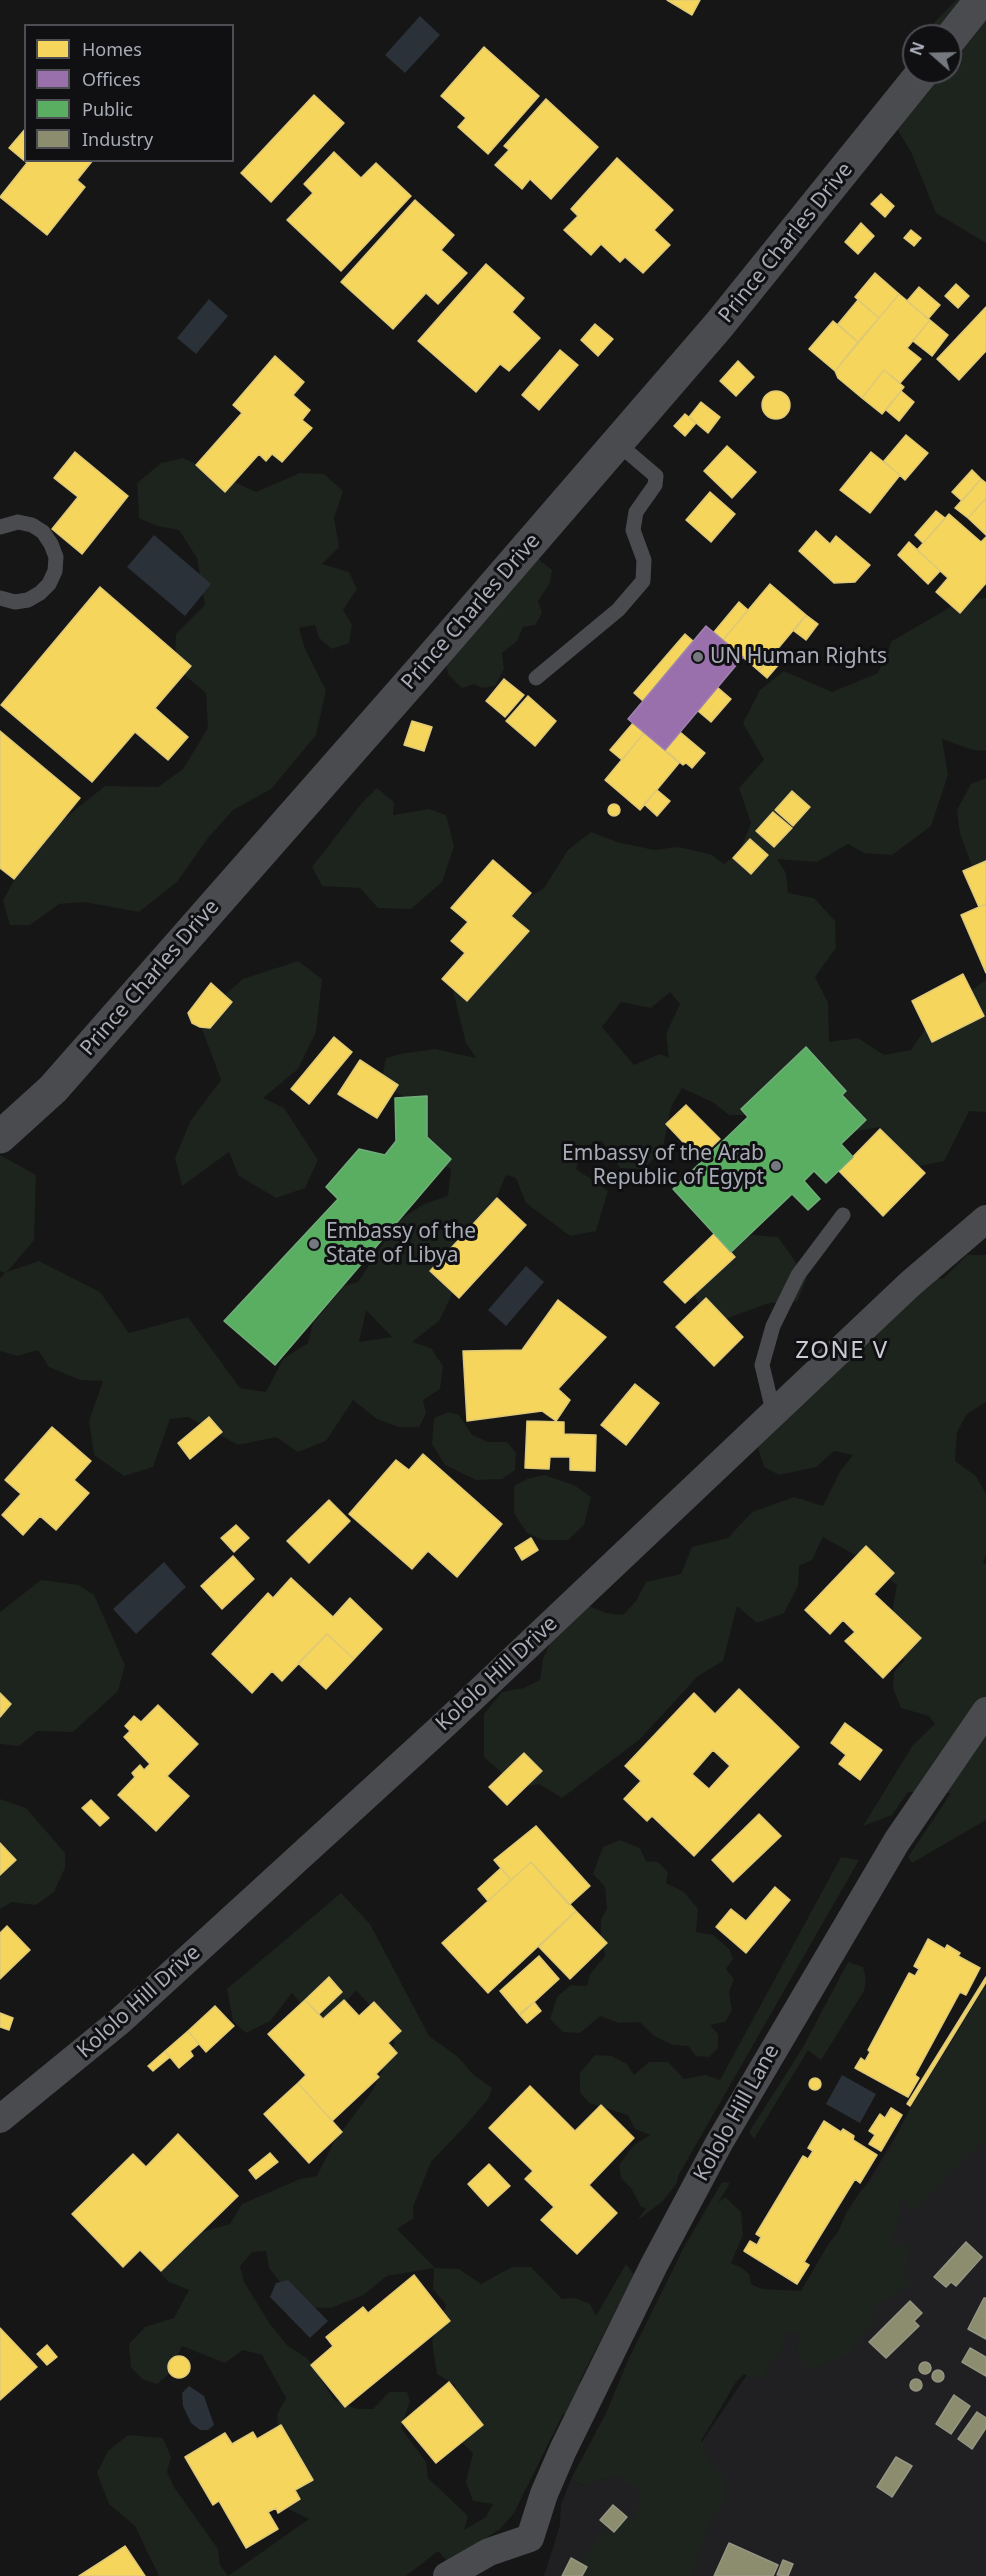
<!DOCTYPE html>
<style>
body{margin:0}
#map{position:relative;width:986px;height:2576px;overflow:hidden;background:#161616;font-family:"Noto Sans",sans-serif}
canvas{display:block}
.legend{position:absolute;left:24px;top:24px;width:210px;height:138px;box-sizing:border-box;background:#101012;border:2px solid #4d4e54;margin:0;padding:8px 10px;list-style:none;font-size:18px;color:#a8acb7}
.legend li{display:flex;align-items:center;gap:12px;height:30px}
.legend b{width:30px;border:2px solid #4d4e54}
.north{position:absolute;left:902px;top:24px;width:60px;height:60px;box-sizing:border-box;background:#101012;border:2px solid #4d4e54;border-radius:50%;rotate:290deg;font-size:16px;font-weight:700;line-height:24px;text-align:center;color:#a8acb7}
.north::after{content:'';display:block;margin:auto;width:21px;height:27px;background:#75787f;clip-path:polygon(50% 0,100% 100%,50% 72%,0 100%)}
</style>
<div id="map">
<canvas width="986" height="2576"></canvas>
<ul class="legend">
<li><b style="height:16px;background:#f6d55c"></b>Homes</li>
<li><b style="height:16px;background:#9970ab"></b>Offices</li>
<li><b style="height:16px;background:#5aae61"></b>Public</li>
<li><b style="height:16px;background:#8c8c6e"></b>Industry</li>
</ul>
<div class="north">N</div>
</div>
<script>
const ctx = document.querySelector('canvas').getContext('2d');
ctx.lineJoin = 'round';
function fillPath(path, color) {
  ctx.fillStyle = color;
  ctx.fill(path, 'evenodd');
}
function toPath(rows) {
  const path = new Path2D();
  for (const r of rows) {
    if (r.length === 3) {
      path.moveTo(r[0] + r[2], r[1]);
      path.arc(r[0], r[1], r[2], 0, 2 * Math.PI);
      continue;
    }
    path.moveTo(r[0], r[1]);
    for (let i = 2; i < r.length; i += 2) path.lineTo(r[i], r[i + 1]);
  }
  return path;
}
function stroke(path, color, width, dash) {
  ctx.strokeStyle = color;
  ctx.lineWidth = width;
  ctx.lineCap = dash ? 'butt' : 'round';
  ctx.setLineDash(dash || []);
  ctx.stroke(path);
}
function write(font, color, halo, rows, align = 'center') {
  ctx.font = font + ' "Noto Sans",sans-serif';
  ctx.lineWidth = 6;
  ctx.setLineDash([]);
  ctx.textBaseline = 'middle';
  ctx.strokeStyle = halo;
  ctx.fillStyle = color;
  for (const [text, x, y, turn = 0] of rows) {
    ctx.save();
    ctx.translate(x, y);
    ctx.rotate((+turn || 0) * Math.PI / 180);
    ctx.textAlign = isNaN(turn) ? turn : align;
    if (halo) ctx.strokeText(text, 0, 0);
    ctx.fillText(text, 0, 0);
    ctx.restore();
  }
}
fillPath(toPath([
 [986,1985,986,2576,544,2576,560,2525,561,2505,571,2479,584,2486,617,2475,677,2479,803,2291]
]), '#202022');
fillPath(toPath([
 [956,0,986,0,986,243,936,213,911,152,897,129,928,72,950,72,950,36,932,36,934,23],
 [183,458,256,492,300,473,324,474,343,491,334,518,339,547,322,564,349,572,357,589,343,610,352,625,349,643,332,649,319,638,315,625,299,628,305,649,326,690,316,735,271,789,233,810,208,838,177,882,139,912,84,902,59,904,30,925,10,925,3,901,33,844,105,786,158,787,183,769,208,728,206,693,175,667,176,634,205,605,197,558,179,530,157,526,139,518,137,483,161,463],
 [538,559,552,570,550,583,538,601,542,613,535,625,523,627,517,641,502,653,504,669,495,686,482,688,474,684,462,688,448,674,445,656],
 [986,598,986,751,973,750,942,739,948,775,931,826,892,855,864,853,848,844,817,862,777,859,786,873,788,893,814,898,835,921,836,948,815,977,828,1003,829,1042,858,1038,884,1055,911,1050,941,1005,966,994,986,980,986,1112,969,1111,944,1161,916,1167,893,1147,879,1127,857,1131,813,1107,766,1115,729,1115,714,1103,682,1088,671,1107,662,1152,642,1169,620,1168,602,1141,582,1147,576,1169,608,1191,596,1231,570,1236,526,1203,516,1178,506,1175,482,1232,439,1321,412,1342,431,1348,443,1366,440,1389,423,1400,426,1413,419,1427,398,1427,377,1419,353,1400,326,1441,298,1452,276,1437,238,1445,188,1417,170,1419,153,1467,124,1476,94,1455,89,1421,103,1381,80,1380,49,1367,38,1350,17,1356,0,1351,0,1278,5,1273,0,1271,0,1155,36,1175,34,1240,7,1272,39,1261,100,1292,129,1333,188,1317,240,1388,266,1392,283,1359,308,1343,313,1323,344,1286,358,1282,398,1221,424,1204,448,1196,451,1169,433,1159,417,1137,418,1104,391,1090,382,1078,386,1058,400,1054,435,1049,476,1058,466,1043,453,991,483,927,544,888,568,850,591,832,617,842,654,850,678,847,710,854,724,864,740,851,751,823,739,788,764,760,743,723,760,690,784,671,832,692,878,673,892,641,959,602],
 [670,992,680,1004,666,1034,669,1058,660,1054,634,1065,602,1027,621,1002,651,1008],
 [366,1311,367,1311,392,1337,359,1342],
 [986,778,986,872,973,869,960,833,957,810,971,784],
 [377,788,394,802,393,815,429,809,446,815,454,846,442,882,411,909,378,908,360,888,322,886,312,867,361,804],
 [298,961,322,979,316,1032,298,1069,263,1098,284,1108,318,1160,305,1188,276,1198,239,1176,229,1152,182,1186,175,1158,191,1120,221,1080,198,1018,243,979],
 [753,1235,778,1237,807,1278,797,1301,769,1303,728,1318,712,1318,701,1308,691,1288,716,1238],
 [967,1255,986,1255,986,1402,967,1414,957,1432,955,1461,976,1476,986,1494,986,1554,983,1563,986,1564,986,1820,912,1863,908,1857,951,1793,908,1792,892,1815,863,1826,913,1745,935,1724,929,1716,901,1708,893,1689,894,1672,904,1661,890,1623,897,1585,855,1555,823,1537,812,1560,799,1566,798,1586,784,1613,757,1623,737,1606,723,1661,698,1676,639,1740,562,1798,539,1784,528,1786,502,1773,484,1757,484,1714,502,1692,524,1688,540,1680,543,1659,550,1643,586,1605,606,1613,623,1615,636,1601,646,1582,681,1574,692,1547,728,1538,752,1512,794,1497,823,1506,841,1470,853,1455,834,1451,816,1467,779,1475,764,1467,756,1442,911,1282,944,1278],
 [449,1412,459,1415,472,1435,488,1442,507,1442,516,1453,515,1470,502,1479,476,1480,445,1465,432,1444,434,1418],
 [544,1475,574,1485,591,1497,584,1525,568,1540,542,1540,526,1532,514,1513,514,1486,527,1479],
 [41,1580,79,1585,94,1595,125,1665,118,1691,73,1732,37,1731,19,1746,0,1744,0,1612],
 [0,1799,26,1808,65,1853,65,1868,54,1892,36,1905,12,1902,0,1909],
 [620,1840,640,1848,646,1861,658,1862,668,1872,666,1883,684,1892,698,1909,696,1932,713,1935,729,1949,733,1959,726,1969,734,1979,729,1992,732,2010,725,2022,710,2025,718,2034,718,2048,709,2057,696,2056,688,2046,673,2045,654,2036,640,2022,619,2023,600,2016,580,2033,563,2032,550,2019,557,1997,571,1985,587,1986,590,1974,605,1956,601,1935,601,1920,607,1908,605,1887,593,1874,603,1847],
 [841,1857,859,1860,678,2176,677,2183,663,2201,637,2221,646,2208,641,2207,631,2188,621,2178,619,2165,634,2145,650,2135,635,2129,628,2115,589,2103,580,2092,580,2073,595,2055,612,2056,627,2064,634,2075,649,2062,668,2062,684,2079,705,2075,720,2080],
 [341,1893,370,1924,429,2036,457,2056,474,2075,492,2088,488,2099,467,2124,431,2162,413,2207,414,2218,397,2229,435,2268,459,2269,481,2284,512,2267,531,2267,562,2299,576,2298,590,2304,596,2316,626,2264,634,2274,580,2381,584,2390,571,2411,563,2414,514,2513,500,2529,448,2562,438,2551,406,2576,159,2576,135,2526,109,2504,97,2473,108,2451,128,2435,163,2438,171,2457,167,2472,174,2487,218,2549,220,2565,228,2576,309,2519,288,2509,267,2484,279,2439,277,2415,286,2398,262,2355,243,2350,225,2363,182,2346,169,2374,157,2384,142,2379,131,2367,129,2344,145,2327,174,2318,189,2290,169,2282,161,2274,159,2258,175,2240,230,2224,242,2204,300,2179,317,2176,335,2140,373,2090,395,2043,381,2018,356,1990,329,2022,312,2018,292,1993,270,2021,246,2033,233,2021,227,1989],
 [266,2251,269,2268,300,2307,331,2308,363,2295,387,2276,434,2268,433,2289,446,2305,432,2341,437,2374,455,2385,452,2417,457,2438,473,2453,466,2482,473,2501,493,2504,486,2517,464,2530,468,2516,428,2478,426,2462,401,2428,410,2401,407,2392,389,2392,373,2409,357,2409,334,2400,308,2359,287,2345,270,2324,244,2282,240,2266,252,2252],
 [848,1962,863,1967,866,1979,864,1991,821,2060,808,2050,754,2139,749,2132,802,2049],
 [986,1985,986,2143,973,2149,913,2211,900,2196,899,2217,889,2245,910,2246,904,2275,911,2283,874,2308,873,2323,848,2354,811,2370,796,2354,800,2332,788,2331,782,2349,770,2363,766,2374,754,2379,744,2374,736,2382,701,2441,710,2462,727,2481,722,2505,709,2523,692,2576,570,2576,599,2536,635,2516,642,2494,617,2475,584,2486,571,2479,605,2415,629,2358,684,2247,722,2182,730,2183,718,2203,725,2197,741,2212,743,2235,731,2263,742,2268,749,2274,751,2284,762,2289,801,2291,829,2243,838,2232,846,2213,862,2189,876,2177,886,2156,894,2151,890,2148,911,2107]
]), '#1d231d');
fillPath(toPath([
 [420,16,440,35,405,73,385,55],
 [209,299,228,316,196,354,177,338],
 [154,535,211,584,185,616,127,567],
 [526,1266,544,1282,506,1326,488,1310],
 [164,1562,186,1587,136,1634,113,1609],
 [842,2075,876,2094,860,2123,826,2104],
 [288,2280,328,2321,310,2338,270,2297,276,2283],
 [189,2386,204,2396,214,2425,208,2430,200,2430,191,2423,183,2406,182,2393]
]), '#2a3138');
const homes = toPath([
 [667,0,700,0,692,15,667,0],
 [484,47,539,96,488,154,458,127,466,118,441,96,484,47],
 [314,95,344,123,271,202,241,173,314,95],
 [546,99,598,147,551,199,530,179,522,189,495,165,509,150,504,146,546,99],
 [26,128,26,160,93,160,77,180,85,187,47,235,0,197,27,163,9,148,26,128],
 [334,152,361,178,376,163,411,196,341,271,287,220,313,193,304,184,334,152],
 [617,158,673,210,654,230,670,245,643,273,625,257,620,262,601,244,591,255,564,230,578,216,571,209,617,158],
 [881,194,894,206,885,217,871,204,881,194],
 [415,200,454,235,441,250,467,273,438,304,426,293,393,329,341,282,415,200],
 [861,223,874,236,858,254,845,242,861,223],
 [911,230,921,238,914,246,904,238,911,230],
 [486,264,524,298,512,312,540,338,509,371,500,364,476,392,418,341,486,264],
 [875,273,899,294,879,318,855,297,875,273],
 [956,284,969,296,958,308,945,296,956,284],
 [919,287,940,305,928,319,907,301,919,287],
 [899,294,930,320,907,348,921,359,900,383,884,370,862,398,838,378,835,371,899,294],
 [858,300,879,318,858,342,838,324,858,300],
 [986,307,986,351,959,380,937,359,986,307],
 [930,320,948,335,932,356,913,341,930,320],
 [833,321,858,342,835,371,809,349,833,321],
 [595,324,613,339,598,356,581,340,595,324],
 [560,350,578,365,539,410,522,395,560,350],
 [275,356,304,382,293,395,310,410,302,420,312,428,282,462,272,454,266,461,259,454,225,492,196,465,242,413,233,405,275,356],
 [738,361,754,377,736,396,720,381,738,361],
 [884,370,904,387,882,414,862,398,884,370],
 [901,391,914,402,899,421,886,410,901,391],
 [776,405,14],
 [701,402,720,417,708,433,689,417,701,402],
 [685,414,696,423,685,436,674,426,685,414],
 [906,435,928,453,905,480,884,461,906,435],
 [727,446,756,472,732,498,704,471,727,446],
 [75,452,128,496,82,554,52,529,78,497,54,478,75,452],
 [871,452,900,475,870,513,840,490,871,452],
 [972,470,981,479,962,501,952,492,972,470],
 [981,479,986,483,986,498,968,518,955,508,981,479],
 [710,492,735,514,711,542,686,520,710,492],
 [986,498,986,535,968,518,986,498],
 [936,511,945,518,923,543,915,535,936,511],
 [949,514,981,542,986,537,986,583,960,613,936,592,948,578,917,550,949,514],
 [816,531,830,544,836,536,870,565,855,582,834,583,799,551,816,531],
 [909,542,940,571,928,584,898,555,909,542],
 [770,584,806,615,759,671,723,640,770,584],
 [100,587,191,666,155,708,188,737,168,760,135,732,92,782,1,705,100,587],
 [739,602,748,610,723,640,714,632,739,602],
 [806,615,818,624,806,640,794,631,806,615],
 [685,634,693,641,643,701,634,693,685,634],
 [772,656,780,663,767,678,759,671,772,656],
 [504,679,524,695,505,717,486,701,504,679],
 [717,687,731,699,711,722,698,711,717,687],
 [528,696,556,721,535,746,506,721,528,696],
 [412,721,432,727,424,751,404,745,412,721],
 [633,723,644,733,622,760,610,750,633,723],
 [0,731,80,798,14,879,0,868,0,731],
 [680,732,705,753,692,768,686,763,683,765,665,750,680,732],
 [644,733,679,763,640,810,605,780,644,733],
 [657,790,670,801,657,816,644,804,657,790],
 [792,791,810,807,793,826,775,810,792,791],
 [614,810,6],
 [773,812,792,828,774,847,756,831,773,812],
 [750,839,768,855,751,874,733,858,750,839],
 [493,860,531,893,511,916,529,931,467,1001,442,979,465,953,451,941,468,922,451,908,493,860],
 [986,861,986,904,979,907,963,871,986,861],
 [986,904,986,973,961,915,986,904],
 [963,974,984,1016,932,1042,912,1001,963,974],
 [211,983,232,1002,210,1028,200,1027,192,1023,188,1013,211,983],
 [334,1037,352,1052,309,1104,291,1089,334,1037],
 [360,1060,398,1085,377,1118,338,1094,360,1060],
 [686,1105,720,1139,699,1159,666,1124,686,1105],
 [880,1129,925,1173,883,1216,839,1171,880,1129],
 [497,1198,526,1225,459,1298,430,1271,497,1198],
 [714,1234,735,1257,685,1303,664,1282,714,1234],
 [706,1298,743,1337,714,1366,676,1327,706,1298],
 [558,1300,606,1337,558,1389,570,1400,556,1421,542,1411,467,1421,463,1351,522,1350,558,1300],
 [635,1384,659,1403,626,1445,601,1425,635,1384],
 [209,1417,222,1432,190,1459,178,1443,209,1417],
 [527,1421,564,1422,564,1434,596,1435,595,1471,570,1470,570,1457,550,1457,549,1469,525,1468,527,1421],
 [52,1427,91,1461,74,1480,89,1493,56,1530,40,1516,23,1535,2,1515,21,1494,5,1480,52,1427],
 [423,1454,502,1524,457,1577,428,1551,412,1569,349,1514,396,1460,409,1470,423,1454],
 [329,1500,350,1521,309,1563,287,1541,329,1500],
 [236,1525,249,1538,234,1552,221,1538,236,1525],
 [531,1538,538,1550,522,1560,515,1548,531,1538],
 [866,1546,894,1573,874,1594,921,1638,883,1678,845,1641,855,1632,843,1620,830,1634,805,1610,866,1546],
 [233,1556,254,1579,222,1609,201,1586,233,1556],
 [291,1578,333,1617,350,1598,382,1629,354,1659,327,1634,282,1681,272,1671,252,1693,212,1654,268,1593,273,1598,291,1578],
 [327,1634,354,1659,326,1689,298,1663,327,1634],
 [739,1689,799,1747,694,1856,652,1816,647,1821,624,1799,641,1781,625,1766,694,1693,715,1714,739,1689],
 [713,1750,730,1766,709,1789,692,1774,713,1750],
 [0,1693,11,1704,0,1717,0,1693],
 [158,1705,198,1744,167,1776,189,1796,156,1831,118,1795,135,1777,132,1773,140,1765,144,1770,150,1764,124,1737,130,1731,125,1726,134,1716,141,1722,158,1705],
 [845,1723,882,1750,860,1780,839,1764,846,1755,831,1743,845,1723],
 [524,1753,542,1771,507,1805,489,1787,524,1753],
 [91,1800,109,1818,100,1826,82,1808,91,1800],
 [759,1814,781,1836,733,1882,712,1860,759,1814],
 [536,1826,590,1886,569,1905,531,1862,511,1880,494,1860,536,1826],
 [0,1843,16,1860,0,1875,0,1843],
 [531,1862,576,1911,488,1993,442,1943,531,1862],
 [501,1868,511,1880,488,1901,478,1889,501,1868],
 [775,1887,790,1900,746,1953,716,1927,731,1909,746,1921,775,1887],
 [576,1911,607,1943,570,1979,539,1947,576,1911],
 [7,1926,30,1950,0,1979,0,1933,7,1926],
 [928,1939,945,1949,947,1945,960,1953,958,1956,980,1968,966,1995,960,1992,915,2075,919,2078,908,2097,855,2068,861,2058,865,2061,870,2052,868,2050,909,1973,915,1976,919,1969,914,1966,928,1939],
 [539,1956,559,1979,520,2015,500,1991,539,1956],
 [329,1977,342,1992,319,2014,305,2000,329,1977],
 [986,1977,986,1982,910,2106,907,2104,986,1977],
 [305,2000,323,2019,344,2000,359,2016,374,2002,401,2031,388,2043,397,2053,376,2074,379,2077,332,2121,298,2083,306,2075,268,2034,305,2000],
 [534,2002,541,2011,527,2023,519,2014,534,2002],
 [215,2006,234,2026,206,2052,188,2031,215,2006],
 [0,2013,13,2018,9,2030,0,2027,0,2013],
 [188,2031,199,2044,190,2051,193,2056,179,2068,165,2051,188,2031],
 [165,2051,170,2057,153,2071,148,2066,165,2051],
 [815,2084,6],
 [298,2083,342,2132,309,2163,264,2114,298,2083],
 [530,2086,575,2131,601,2105,634,2138,589,2185,617,2213,577,2254,541,2220,554,2207,525,2179,533,2171,489,2128,530,2086],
 [891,2108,902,2115,881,2151,869,2144,875,2135,869,2131,880,2114,885,2118,891,2108],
 [824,2121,841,2132,843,2129,854,2136,853,2140,877,2155,860,2183,855,2179,804,2262,809,2265,797,2284,744,2251,750,2241,757,2245,761,2237,756,2234,803,2156,808,2159,813,2151,808,2148,824,2121],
 [178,2134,238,2196,161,2271,140,2250,123,2267,72,2214,133,2154,146,2167,178,2134],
 [270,2153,278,2162,256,2179,249,2170,270,2153],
 [489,2164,510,2186,488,2206,468,2184,489,2164],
 [414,2275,450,2321,345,2407,311,2365,333,2346,326,2337,363,2307,368,2313,414,2275],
 [0,2328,37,2367,0,2400,0,2328],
 [47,2345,57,2357,47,2365,37,2354,47,2345],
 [179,2367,11],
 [449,2382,483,2425,436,2463,402,2422,449,2382],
 [281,2425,313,2480,295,2490,300,2499,278,2513,276,2508,268,2512,278,2529,246,2548,219,2501,213,2505,185,2457,225,2433,232,2444,253,2432,257,2439,281,2425],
 [125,2546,145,2576,79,2576,107,2558,125,2546]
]);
fillPath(homes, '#f6d55c');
stroke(homes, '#dfc977', 1.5);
const offices = toPath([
 [706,626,743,657,665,750,628,719,706,626]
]);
fillPath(offices, '#9970ab');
stroke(offices, '#9e82af', 1.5);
const public = toPath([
 [806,1047,846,1091,842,1095,866,1120,841,1144,853,1157,826,1183,814,1171,804,1181,820,1199,808,1210,792,1194,731,1252,673,1189,748,1117,741,1109,806,1047],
 [427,1096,427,1137,451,1159,275,1365,224,1321,338,1199,326,1187,359,1149,385,1155,396,1141,395,1098,427,1096]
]);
fillPath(public, '#5aae61');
stroke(public, '#71ad7b', 1.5);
const industry = toPath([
 [966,2242,982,2257,956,2286,951,2282,946,2287,934,2277,966,2242],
 [984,2298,986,2298,986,2339,968,2329,984,2298],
 [910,2301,922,2313,914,2321,919,2326,886,2358,869,2342,910,2301],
 [970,2348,986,2357,986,2376,962,2362,970,2348],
 [925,2368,6],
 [938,2376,6],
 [916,2385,6],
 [954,2395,970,2406,951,2434,936,2424,954,2395],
 [977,2412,986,2418,986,2428,972,2449,958,2439,977,2412],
 [896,2457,912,2466,892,2497,877,2487,896,2457],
 [613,2505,627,2517,614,2532,600,2520,613,2505],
 [729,2543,778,2565,773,2576,714,2576,729,2543],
 [571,2558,587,2567,582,2576,562,2576,571,2558],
 [783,2560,793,2564,788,2576,777,2575,783,2560]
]);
fillPath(industry, '#8c8c6e');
stroke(industry, '#949684', 1.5);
stroke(toPath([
 [0,527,18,522,32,525,43,532,51,544,56,557,55,571,49,584,40,593,28,600,15,602,0,598],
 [536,678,618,610,643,581,644,560,633,530,636,512,655,485,656,476,616,442],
 [773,1411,762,1365,773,1326,798,1275,843,1215]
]), '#4a4b4f', 15);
stroke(toPath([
 [0,2119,120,2021,445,1724,910,1284,986,1219],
 [447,2576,489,2552,530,2538,544,2494,563,2450,654,2265,719,2143,897,1841,986,1711]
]), '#4a4b4f', 28);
stroke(toPath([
 [950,39,981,0],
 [0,1137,53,1089,422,669,719,325,923,72]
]), '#4a4b4f', 33);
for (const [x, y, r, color] of [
 [698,657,6,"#75787f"],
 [776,1166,6,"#75787f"],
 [314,1244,6,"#75787f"]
]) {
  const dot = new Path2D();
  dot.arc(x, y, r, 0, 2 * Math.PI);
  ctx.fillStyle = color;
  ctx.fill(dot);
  stroke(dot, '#101012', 2);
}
write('21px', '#a8acb7', '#101012', [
 ["Prince Charles Drive",786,243,-51],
 ["Prince Charles Drive",471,612,-49],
 ["Prince Charles Drive",150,978,-49],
 ["Kololo Hill Drive",497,1674,-43],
 ["Kololo Hill Drive",139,2002,-42],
 ["Kololo Hill Lane",737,2113,-61]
]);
write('21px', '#a8acb7', '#101012', [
 ["UN Human Rights",710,657],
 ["Embassy of the Arab",764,1154,"right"],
 ["Republic of Egypt",764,1178,"right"],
 ["Embassy of the",326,1232],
 ["State of Libya",326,1256]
], 'left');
ctx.letterSpacing = '1.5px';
write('24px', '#c8cbd3', '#101012', [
 ["ZONE V",842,1351]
]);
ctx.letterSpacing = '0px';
</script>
